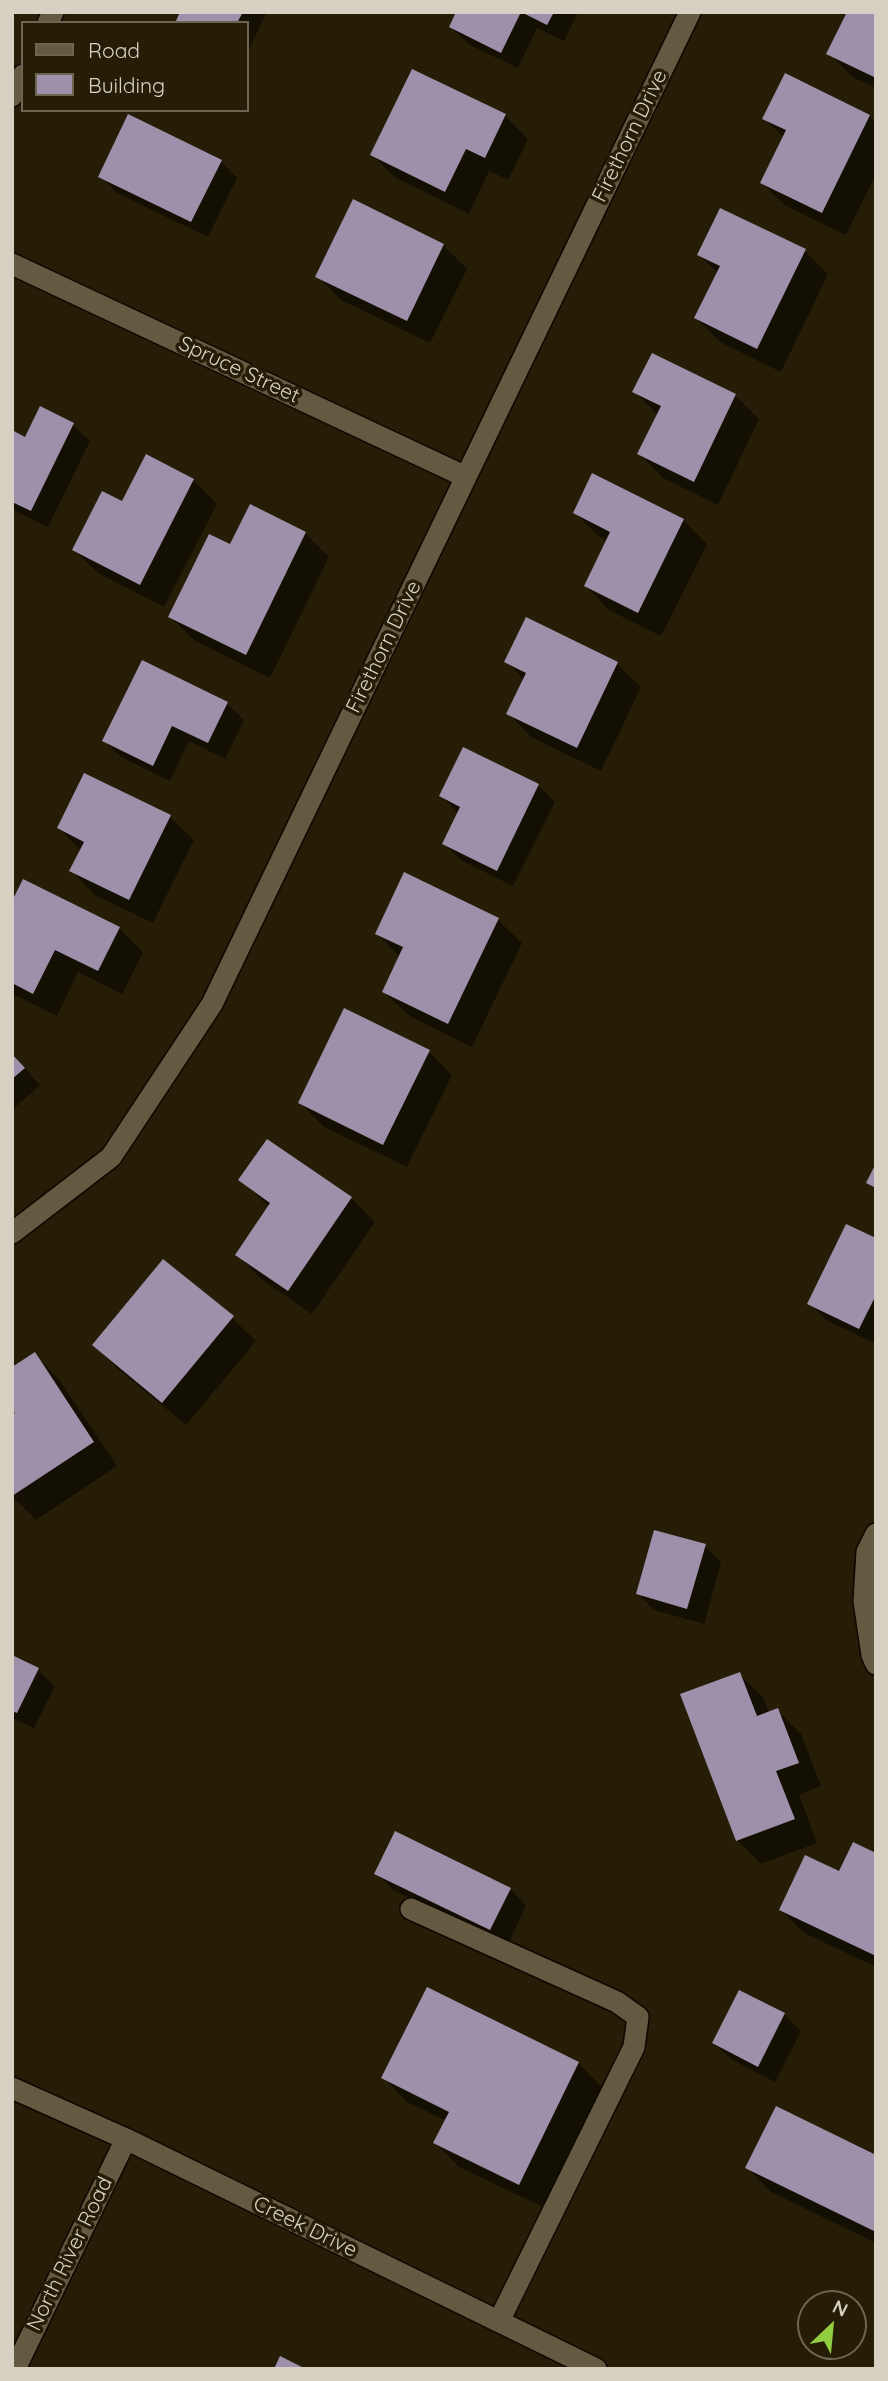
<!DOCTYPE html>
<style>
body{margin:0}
#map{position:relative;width:888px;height:2381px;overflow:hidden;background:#261d06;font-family:Quicksand,sans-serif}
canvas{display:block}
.frame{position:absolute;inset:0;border:14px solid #d7d1c3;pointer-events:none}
.legend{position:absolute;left:21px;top:21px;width:228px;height:91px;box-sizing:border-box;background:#261d06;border:2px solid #6d6552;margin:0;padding:9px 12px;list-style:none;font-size:21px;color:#d7d1c3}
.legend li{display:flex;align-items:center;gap:14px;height:35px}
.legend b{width:35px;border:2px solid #6d6552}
.north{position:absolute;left:797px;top:2290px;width:70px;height:70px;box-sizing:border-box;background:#261d06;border:2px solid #6d6552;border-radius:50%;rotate:26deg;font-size:19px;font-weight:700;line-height:28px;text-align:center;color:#d7d1c3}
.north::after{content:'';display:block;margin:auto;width:24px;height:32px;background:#90cd41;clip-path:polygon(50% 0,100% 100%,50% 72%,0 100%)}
</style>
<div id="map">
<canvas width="888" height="2381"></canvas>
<div class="frame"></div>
<ul class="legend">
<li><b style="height:9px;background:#645a41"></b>Road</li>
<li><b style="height:19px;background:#9d90aa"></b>Building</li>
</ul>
<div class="north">N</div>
</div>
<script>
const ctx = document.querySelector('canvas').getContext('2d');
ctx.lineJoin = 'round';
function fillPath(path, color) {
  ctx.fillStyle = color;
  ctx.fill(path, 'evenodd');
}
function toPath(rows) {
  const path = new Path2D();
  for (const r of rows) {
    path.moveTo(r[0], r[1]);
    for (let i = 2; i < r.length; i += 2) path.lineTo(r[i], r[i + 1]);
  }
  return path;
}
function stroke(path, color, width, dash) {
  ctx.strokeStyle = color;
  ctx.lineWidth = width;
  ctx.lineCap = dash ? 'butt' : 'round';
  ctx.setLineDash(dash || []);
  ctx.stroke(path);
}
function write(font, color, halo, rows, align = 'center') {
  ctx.font = font + ' Quicksand,sans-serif';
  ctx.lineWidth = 7;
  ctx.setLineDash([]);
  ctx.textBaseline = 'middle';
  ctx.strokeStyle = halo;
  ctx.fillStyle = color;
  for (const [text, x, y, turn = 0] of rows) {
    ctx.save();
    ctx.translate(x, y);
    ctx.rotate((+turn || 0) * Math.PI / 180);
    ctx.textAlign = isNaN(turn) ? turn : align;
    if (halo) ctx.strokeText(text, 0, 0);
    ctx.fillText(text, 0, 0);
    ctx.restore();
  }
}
fillPath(toPath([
 [182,12,267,12,247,53,247,23,177,23],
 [458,12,578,12,564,41,537,28,518,68,468,44,451,27],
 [876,12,876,88,852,77,829,53],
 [505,116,528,139,508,180,489,171,469,214,396,178,372,155],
 [869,116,876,123,876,174,846,235,786,206,762,183,784,138,765,119],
 [221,161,237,178,208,237,117,193,100,176],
 [443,245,467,269,430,343,341,300,317,276],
 [805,251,828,274,781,372,720,342,696,318,718,273,699,255],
 [635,392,735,395,759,419,718,505,663,478,639,454,658,415],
 [41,409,73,425,90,441,48,527,12,509,12,432,26,439],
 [193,480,217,504,164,607,98,573,74,550,123,504],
 [250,507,305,533,329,557,270,678,194,640,170,617,231,546],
 [575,512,683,520,707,544,661,636,609,610,586,586,608,541,598,536],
 [526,619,617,664,641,687,601,771,531,737,508,713,524,680,506,661],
 [227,703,244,720,225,759,189,741,170,781,121,757,104,741],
 [538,785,555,802,513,886,461,860,444,844,459,814,441,796],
 [170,817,194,840,153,923,95,895,72,871,81,851,59,828],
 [12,905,119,928,143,952,122,994,78,972,57,1016,12,994],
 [498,920,522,943,472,1047,408,1015,384,992,400,957,377,934],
 [428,1051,452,1075,407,1167,324,1127,300,1103],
 [12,1054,40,1085,12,1110],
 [268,1141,351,1198,375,1222,312,1314,260,1278,237,1255,269,1207,241,1180],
 [876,1240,876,1344,826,1320,809,1303],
 [232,1318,256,1341,186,1425,118,1369,94,1345],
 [34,1354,58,1378,117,1466,36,1520,12,1496,12,1416,17,1413],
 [705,1546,721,1563,704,1624,654,1610,638,1594],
 [12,1657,38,1670,55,1686,34,1728,12,1718],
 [739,1674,763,1697,769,1713,777,1710,801,1734,821,1786,799,1795,817,1843,761,1864,737,1840],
 [876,1855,876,1967,804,1933,781,1910],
 [377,1873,510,1889,526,1906,507,1946,393,1890],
 [784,2014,801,2031,775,2082,731,2059,714,2043],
 [578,2063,602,2087,543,2207,459,2167,435,2143,447,2121,407,2102,384,2078],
 [876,2157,876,2243,771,2192,748,2168]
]), '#0007');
fillPath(toPath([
 [180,12,243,12,237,23,175,23],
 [456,12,554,12,547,25,521,12,501,53,449,27],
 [847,12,876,12,876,78,826,54],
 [412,69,506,114,485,158,466,149,445,192,370,155],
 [785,73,870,115,822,213,760,183,786,130,762,119],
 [128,114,222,160,191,222,98,177],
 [353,199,444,244,407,321,315,277],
 [720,208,806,249,757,349,694,318,720,266,697,255],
 [652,353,736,394,694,482,637,454,661,406,632,392],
 [40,406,74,423,31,511,12,502,12,430,25,437],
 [146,454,194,479,140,585,72,550,102,491,122,501],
 [592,473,684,519,638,613,584,586,610,532,573,513],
 [250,504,306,532,246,655,168,617,209,534,230,544],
 [526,617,618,662,577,748,506,714,526,673,504,662],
 [142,660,228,702,208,743,172,726,153,766,102,741],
 [463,747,539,784,497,871,442,844,460,807,439,796],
 [84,773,171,815,129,900,69,871,84,842,57,828],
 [404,872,499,918,448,1024,382,992,403,947,375,934],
 [23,879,120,927,98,971,55,950,33,994,12,983,12,901],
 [344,1008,430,1050,383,1145,298,1103],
 [12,1054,25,1068,12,1079],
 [267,1139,352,1197,288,1291,235,1255,270,1203,238,1180],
 [876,1163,876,1188,866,1183],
 [846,1224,876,1238,876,1295,859,1329,807,1304],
 [163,1259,234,1316,162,1403,92,1345],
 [35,1352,94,1442,12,1496,12,1414,15,1413,12,1409,12,1367],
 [654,1530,706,1544,687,1609,636,1594],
 [12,1655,39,1668,17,1713,12,1711],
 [740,1672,757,1716,778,1708,799,1763,776,1771,795,1819,736,1841,680,1694],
 [395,1831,511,1888,490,1930,374,1874],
 [853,1842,876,1853,876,1956,779,1910,805,1855,839,1871],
 [427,1987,579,2062,519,2185,433,2143,449,2112,381,2078],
 [739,1990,785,2013,758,2067,712,2043],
 [776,2106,876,2155,876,2232,745,2168],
 [280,2356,306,2369,274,2369]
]), '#9d90aa');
const minor = toPath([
 [48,23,53,12],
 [12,96,23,75],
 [12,264,466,477],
 [12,1233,111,1157,212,1004,690,12],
 [876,1534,867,1552,864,1601,872,1655,876,1664],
 [411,1909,617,2002,638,2017,634,2047,499,2321],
 [12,2088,126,2139,596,2369],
 [15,2369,126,2139]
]);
stroke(minor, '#0f0700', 24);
stroke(minor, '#645a41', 21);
write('21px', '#d7d1c3', '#261d06', [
 ["Firethorn Drive",630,136,-64],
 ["Spruce Street",239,370,25],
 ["Firethorn Drive",384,647,-64],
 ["Creek Drive",305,2227,26],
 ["North River Road",70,2254,-64]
]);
</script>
